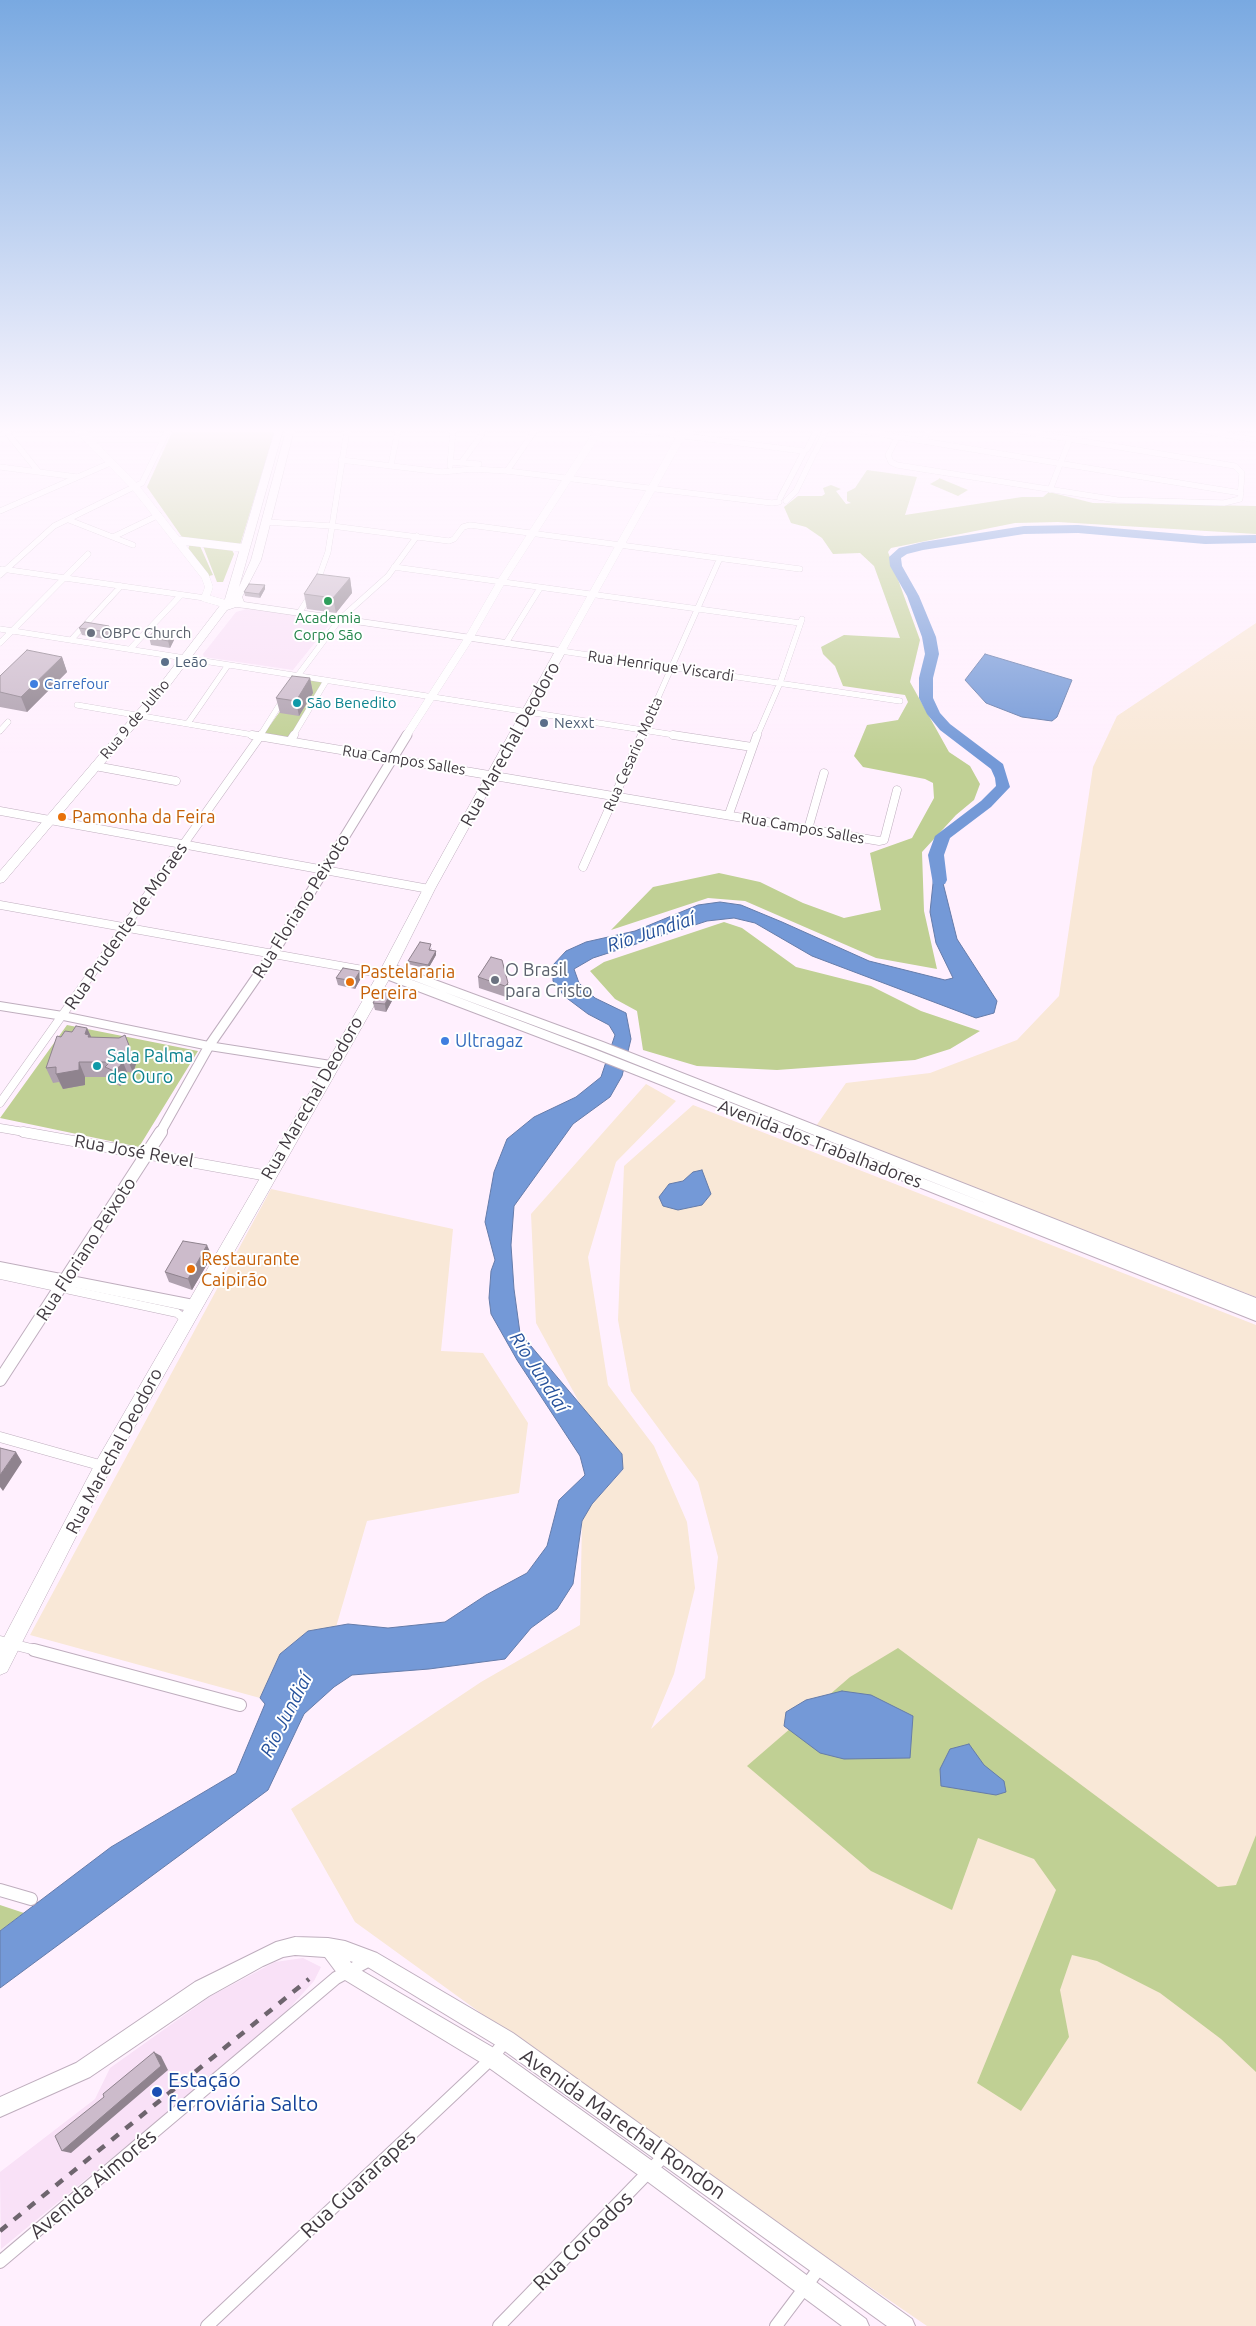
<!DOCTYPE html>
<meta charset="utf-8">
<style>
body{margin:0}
canvas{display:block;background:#fff0fe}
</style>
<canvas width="1256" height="2326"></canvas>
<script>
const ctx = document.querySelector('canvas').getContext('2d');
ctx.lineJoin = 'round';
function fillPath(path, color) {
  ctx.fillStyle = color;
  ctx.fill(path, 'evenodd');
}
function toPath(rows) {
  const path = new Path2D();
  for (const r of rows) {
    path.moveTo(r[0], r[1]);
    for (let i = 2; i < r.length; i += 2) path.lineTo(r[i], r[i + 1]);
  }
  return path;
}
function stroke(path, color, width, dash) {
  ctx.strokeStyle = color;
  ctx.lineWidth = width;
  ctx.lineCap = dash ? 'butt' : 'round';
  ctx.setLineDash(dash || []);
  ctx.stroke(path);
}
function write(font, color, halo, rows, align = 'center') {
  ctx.font = font + ' Ubuntu,sans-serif';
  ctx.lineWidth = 4;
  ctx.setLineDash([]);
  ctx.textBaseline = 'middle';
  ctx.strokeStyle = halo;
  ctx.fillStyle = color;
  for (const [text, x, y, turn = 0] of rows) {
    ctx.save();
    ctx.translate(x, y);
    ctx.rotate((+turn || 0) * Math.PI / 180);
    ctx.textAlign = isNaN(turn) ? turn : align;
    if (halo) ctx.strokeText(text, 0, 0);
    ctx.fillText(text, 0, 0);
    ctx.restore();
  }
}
fillPath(toPath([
 [1256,623,1256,1297,816,1126,846,1083,930,1073,1017,1040,1059,996,1093,767,1117,716],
 [646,1084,676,1101,616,1162,588,1257,608,1385,654,1446,687,1522,695,1588,674,1674,651,1729,705,1678,718,1557,698,1482,631,1391,618,1320,624,1166,693,1105,1256,1325,1256,2326,927,2326,663,2145,355,1922,291,1809,481,1682,580,1625,582,1521,592,1504,623,1470,622,1454,584,1411,536,1323,531,1214],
 [271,1189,453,1229,441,1351,483,1353,528,1423,519,1493,367,1521,336,1627,308,1631,280,1654,260,1698,30,1635]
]), '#f9e8d7');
fillPath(toPath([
 [247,609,333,620,293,670,204,657,203,654,236,612],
 [303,1958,321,1967,314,1981,276,2023,1,2249,0,2172,95,2099,110,2068,211,1996,275,1962]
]), '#f9e1f7');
fillPath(toPath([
 [173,430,275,430,240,545,182,537,147,487],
 [867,470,917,477,905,515,1022,497,1043,497,1049,492,1093,503,1256,506,1256,534,1058,522,1015,523,891,548,888,552,920,640,910,682,949,752,970,766,980,784,974,800,956,815,922,852,924,911,937,969,876,958,745,901,708,898,611,930,653,887,719,873,760,882,803,903,844,918,881,910,870,853,912,838,934,798,933,783,925,779,863,767,854,756,867,725,898,720,908,702,905,695,843,686,835,666,823,654,821,647,844,635,900,638,874,566,860,553,833,554,822,538,806,527,791,523,784,507,798,496,822,496,825,494,823,488,831,485,841,489,836,491,846,504,851,503,847,501,847,492,855,488],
 [939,479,939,478,968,490,958,496,930,484],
 [193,545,200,546,213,575,209,576,188,551,189,546],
 [203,546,232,550,234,554,223,582,217,582],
 [304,678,326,681,289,739,263,735],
 [724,922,742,928,796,967,871,986,921,1011,980,1031,950,1049,915,1060,777,1070,697,1066,643,1050,637,1011,615,999,590,971,604,962],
 [67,1025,198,1051,139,1147,0,1118],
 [898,1648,1218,1887,1236,1885,1256,1835,1256,2072,1221,2039,1160,1993,1097,1961,1072,1955,1060,1990,1069,2037,1021,2111,977,2083,1056,1890,1034,1859,978,1838,952,1910,871,1871,747,1766,850,1677],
 [0,1905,24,1913,0,1931]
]), '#c0d094');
const water = toPath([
 [985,654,1072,680,1057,717,1052,721,1022,717,986,703,965,680,985,654],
 [936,855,957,939,997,1001,994,1013,976,1018,812,956,755,923,734,918,707,921,593,958,574,969,579,983,595,998,626,1013,631,1039,622,1076,610,1097,573,1124,514,1206,511,1245,514,1289,520,1333,622,1454,623,1469,592,1504,582,1521,573,1584,557,1609,531,1628,505,1659,429,1669,352,1675,334,1687,304,1714,268,1790,0,1988,0,1931,111,1847,236,1773,265,1704,260,1698,280,1654,308,1631,348,1624,388,1628,445,1622,486,1595,527,1573,547,1546,559,1500,585,1475,580,1456,517,1360,491,1314,489,1298,491,1271,495,1260,485,1222,494,1172,507,1139,534,1117,576,1097,601,1077,615,1035,609,1025,588,1014,564,996,553,981,553,965,566,951,586,942,635,931,698,905,720,902,741,905,782,922,869,961,945,980,953,978,936,943,930,912,936,855],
 [702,1170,711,1194,702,1205,678,1210,663,1206,659,1197,669,1184,683,1181,693,1172,702,1170],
 [842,1691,871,1695,913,1716,910,1758,844,1759,820,1753,784,1726,786,1712,806,1700,842,1691],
 [969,1744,984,1765,1004,1781,1006,1792,996,1795,941,1786,940,1769,950,1749,969,1744]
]);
fillPath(water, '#7499d7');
stroke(water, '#657caa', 1);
fillPath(toPath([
 [1078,525,1205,536,1256,535,1256,543,1205,544,1078,533,1024,534,923,550,907,554,901,558,902,566,919,596,936,637,939,654,933,678,933,698,940,713,950,724,1003,764,1010,787,991,807,950,838,944,855,947,880,945,884,939,885,933,884,928,855,935,836,981,801,996,786,995,778,991,769,940,730,927,714,919,698,919,678,925,654,922,637,907,596,890,566,889,557,899,548,923,542,1024,526,1078,525]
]), '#7499d7');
const pedestrian = toPath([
 [0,1275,177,1313,186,1320]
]);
const minorFar3 = toPath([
 [5,430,38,471],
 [637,430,803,451],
 [855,430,1241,493],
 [1197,430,1256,440],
 [897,438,888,455,891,462,897,465,1117,500,1224,503,1240,499,1242,473,1235,466,1014,430],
 [87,440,163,440],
 [923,441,929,430],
 [807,449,817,430],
 [816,451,826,430],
 [341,460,442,472,472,469,507,471,772,503,779,502],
 [450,462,479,464],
 [461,463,482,434],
 [391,465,398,430],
 [450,466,453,430],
 [0,467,77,477],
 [507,471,535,430],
 [1050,490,1070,439],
 [780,498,804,452],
 [786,501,796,491,814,454],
 [0,511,110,463],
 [69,520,133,545],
 [266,522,332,526,449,541,454,539,463,527,470,525,800,569],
 [113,537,159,515],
 [394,567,800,623],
 [2,569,205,598],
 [0,575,54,526,142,483,168,430],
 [299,613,315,588,328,552,347,430],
 [0,629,681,736],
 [71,640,121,586],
 [0,643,88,554],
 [506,643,540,588],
 [131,648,181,595],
 [561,651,900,701],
 [296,678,340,619,388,576,417,536],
 [77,705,259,736],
 [188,723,228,665],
 [0,731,8,722],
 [260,736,285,696],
 [293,736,326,681],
 [641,736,720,558],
 [757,736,780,683,802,619]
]);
const minorFar2 = toPath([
 [252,735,879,841,884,840,897,790],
 [673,735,752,747],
 [290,741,294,735],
 [95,766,176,781],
 [0,811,429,889],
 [729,814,757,735],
 [808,829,824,773],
 [583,867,642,735],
 [0,905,385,974],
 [0,1103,261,735],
 [0,1128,30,1133]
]);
const minorFar1 = toPath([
 [23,1132,268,1176],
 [0,1437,103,1466],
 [0,1641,39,1651]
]);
const minor = toPath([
 [34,1650,240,1705],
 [0,1890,31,1899],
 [0,2262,336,1978,371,1959],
 [207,2326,492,2058,506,2040],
 [499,2326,666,2154],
 [776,2326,821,2266]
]);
const tertiaryFar2 = toPath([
 [79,430,136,488,205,576,209,587,205,598,226,604],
 [176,540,243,548],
 [561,651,681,436,689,430],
 [406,736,469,638,501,582,599,430]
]);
const tertiaryFar1 = toPath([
 [160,1133,209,1046,274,952,407,735]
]);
const tertiary = toPath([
 [0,1380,161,1132]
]);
const secondary = toPath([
 [389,963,603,1042,1256,1298,1256,1321,586,1055,381,977,379,974,381,971,389,971,594,1049,993,1206,595,1048,385,970,383,967,385,964,389,963],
 [0,1002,63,1012,209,1042,331,1061,337,1065,331,1069,209,1050,63,1020,0,1010,0,1002],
 [0,1262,194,1300,199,1302,201,1306,199,1310,194,1312,0,1272,0,1262],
 [295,1937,328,1938,345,1941,377,1953,513,2033,912,2319,915,2326,887,2326,499,2047,366,1966,350,1961,352,1965,499,2051,658,2165,866,2319,869,2326,842,2326,644,2179,485,2065,340,1977,325,1957,295,1955,283,1957,263,1966,209,1996,90,2077,0,2117,0,2097,76,2063,195,1982,276,1942,295,1937]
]);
const primary = toPath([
 [275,430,283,430,239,587,251,560,286,430,294,430,261,560,242,597,244,602,561,648,566,651,435,889,396,967,109,1472,7,1672,0,1675,0,1645,97,1460,382,967,423,889,554,653,245,608,236,607,227,610,168,688,4,882,0,883,0,871,160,684,225,599,275,430]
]);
stroke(pedestrian, '#bfaebe', 9);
stroke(minorFar3, '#bfaebe', 6);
stroke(minorFar2, '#bfaebe', 9);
stroke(minorFar1, '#bfaebe', 11);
stroke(minor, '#bfaebe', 14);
stroke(tertiaryFar2, '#bfaebe', 8);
stroke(tertiaryFar1, '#bfaebe', 11);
stroke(tertiary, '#bfaebe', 14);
stroke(secondary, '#bfaebe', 2);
stroke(primary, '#bfaebe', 1);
stroke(pedestrian, '#fff', 8);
stroke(minorFar3, '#fff', 5.5);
stroke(minorFar2, '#fff', 8);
stroke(minorFar1, '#fff', 10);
stroke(minor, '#fff', 12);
stroke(tertiaryFar2, '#fff', 8);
stroke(tertiaryFar1, '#fff', 9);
stroke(tertiary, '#fff', 12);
fillPath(secondary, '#fff');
fillPath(primary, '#fff');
stroke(toPath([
 [0,2231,309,1979]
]), '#6e656e', 4.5, [9, 9]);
fillPath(toPath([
 [350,578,352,593,336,613,307,609,304,594],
 [265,585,265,589,260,598,245,596,244,592],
 [85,622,111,634,110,640,82,635,79,628],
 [172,633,174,640,170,648,151,645,149,637],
 [62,657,67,672,27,712,0,707,0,676],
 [310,678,313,693,299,716,280,713,276,698],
 [432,948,431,950,436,951,436,955,428,969,408,964,408,961],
 [491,957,509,994,506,997,479,988,478,977],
 [360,971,361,978,355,989,338,985,336,978],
 [393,999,386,1012,375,1010,373,1003],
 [87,1028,91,1037,119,1038,125,1035,136,1064,133,1073,127,1072,127,1080,120,1086,112,1082,109,1077,85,1077,85,1085,63,1089,59,1082,53,1083,46,1068,72,1032],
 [212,1256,192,1290,169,1282,165,1272]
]), '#afa1af');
fillPath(toPath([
 [350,578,352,593,336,613,333,598],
 [265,585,265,589,260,598,259,594],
 [109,626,111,634,110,640,108,632],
 [172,633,174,640,170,648,168,641],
 [62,657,67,672,27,712,21,697],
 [310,678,313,693,299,716,296,701],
 [436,951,436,955,428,969,428,965],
 [360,971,361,978,355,989,354,981],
 [508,983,509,994,506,997,505,986],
 [392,991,393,999,386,1012,385,1004],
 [87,1028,94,1043,85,1034],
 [125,1035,136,1064,133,1073,127,1057],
 [121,1057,127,1072,127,1080,120,1086,114,1071],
 [79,1062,85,1077,85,1085,63,1089,56,1074],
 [207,1245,212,1256,192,1290,188,1279],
 [16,1452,22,1462,3,1491,0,1487,0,1475],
 [154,2052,161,2056,168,2070,71,2153,62,2151]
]), '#8f838e');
const building = toPath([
 [317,574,350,578,333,598,304,594,317,574],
 [249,584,265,585,259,594,244,592,249,584],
 [85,622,109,626,108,632,79,628,85,622],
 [155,630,172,633,168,641,149,637,155,630],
 [27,650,62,657,21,697,0,692,0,676,27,650],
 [292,676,310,678,296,701,276,698,292,676],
 [420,942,431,944,429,950,436,951,428,965,408,961,420,942],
 [491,957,502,960,508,983,505,986,478,977,491,957],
 [343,968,360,971,354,981,336,978,343,968],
 [380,990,392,991,385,1004,373,1003,380,990],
 [76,1026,87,1028,85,1034,89,1035,88,1037,119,1038,125,1035,130,1048,127,1057,121,1057,121,1065,114,1071,105,1067,110,1062,79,1062,79,1070,56,1074,56,1067,46,1068,57,1036,61,1037,65,1031,72,1032,76,1026],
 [183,1241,207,1245,188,1279,165,1272,183,1241],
 [0,1448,16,1452,0,1475,0,1448],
 [154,2052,161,2066,62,2151,55,2136,104,2097,103,2094,154,2052]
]);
fillPath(building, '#ccbbcb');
stroke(building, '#8f838e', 1);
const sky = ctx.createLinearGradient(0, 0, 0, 756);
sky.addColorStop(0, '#79a9e1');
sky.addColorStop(0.57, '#fff8ff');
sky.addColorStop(1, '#fff8ff00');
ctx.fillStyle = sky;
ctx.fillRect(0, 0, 1256, 756);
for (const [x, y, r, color] of [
 [328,601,5,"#2e9e5b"],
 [91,633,5,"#6b7280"],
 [165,662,5,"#5c6f8a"],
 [34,684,5,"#3f7fe0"],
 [297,703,5,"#0f9aa8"],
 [544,723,5,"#5c6f8a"],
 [62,817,5,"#e8710a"],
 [495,980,5,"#6b7280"],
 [350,982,5,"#e8710a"],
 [445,1041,5,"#3f7fe0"],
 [97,1066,5,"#0f9aa8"],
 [191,1269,5,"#e8710a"],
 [157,2092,6,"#1a4fb4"]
]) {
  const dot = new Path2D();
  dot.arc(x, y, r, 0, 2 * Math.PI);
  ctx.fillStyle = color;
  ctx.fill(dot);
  stroke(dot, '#fff', 2);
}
write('15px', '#27864d', '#fff', [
 ["Academia",328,618],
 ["Corpo São",328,635]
]);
write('15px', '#5b616d', '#fff', [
 ["OBPC Church",101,633]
], 'left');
write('15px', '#4e5e75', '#fff', [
 ["Leão",175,662],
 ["Nexxt",554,723]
], 'left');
write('15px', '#413a41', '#fff', [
 ["Rua Henrique Viscardi",661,666,8],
 ["Rua 9 de Julho",135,719,-50],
 ["Rua Cesario Motta",633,754,-66],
 ["Rua Campos Salles",404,760,9],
 ["Rua Campos Salles",803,828,10]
]);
write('15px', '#366cbe', '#fff', [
 ["Carrefour",44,684]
], 'left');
write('15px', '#0d838f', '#fff', [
 ["São Benedito",307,703]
], 'left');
write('18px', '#413a41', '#fff', [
 ["Rua Marechal Deodoro",510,744,-61],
 ["Rua Floriano Peixoto",301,906,-58],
 ["Rua Prudente de Moraes",126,926,-55],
 ["Rua Marechal Deodoro",312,1098,-60],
 ["Avenida dos Trabalhadores",820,1144,21],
 ["Rua José Revel",134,1151,10],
 ["Rua Floriano Peixoto",86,1249,-57],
 ["Rua Marechal Deodoro",114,1451,-62]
]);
write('18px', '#c56008', '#fff', [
 ["Pamonha da Feira",72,817],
 ["Pastelararia",360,972],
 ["Pereira",360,993],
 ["Restaurante",201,1259],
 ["Caipirão",201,1280]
], 'left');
write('18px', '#5b616d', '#fff', [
 ["O Brasil",505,970],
 ["para Cristo",505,991]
], 'left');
write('18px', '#366cbe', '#fff', [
 ["Ultragaz",455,1041]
], 'left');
write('18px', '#0d838f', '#fff', [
 ["Sala Palma",107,1056],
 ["de Ouro",107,1077]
], 'left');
write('italic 19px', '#25519b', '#fff', [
 ["Rio Jundiaí",651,932,-18],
 ["Rio Jundiaí",539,1372,57],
 ["Rio Jundiaí",286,1715,-63]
]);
write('21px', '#164399', '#fff', [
 ["Estação",168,2080],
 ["ferroviária Salto",168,2104]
], 'left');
write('21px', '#413a41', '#fff', [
 ["Avenida Marechal Rondon",623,2124,35],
 ["Avenida Aimorés",93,2184,-40],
 ["Rua Guararapes",358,2184,-43],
 ["Rua Coroados",583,2241,-45]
]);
</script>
